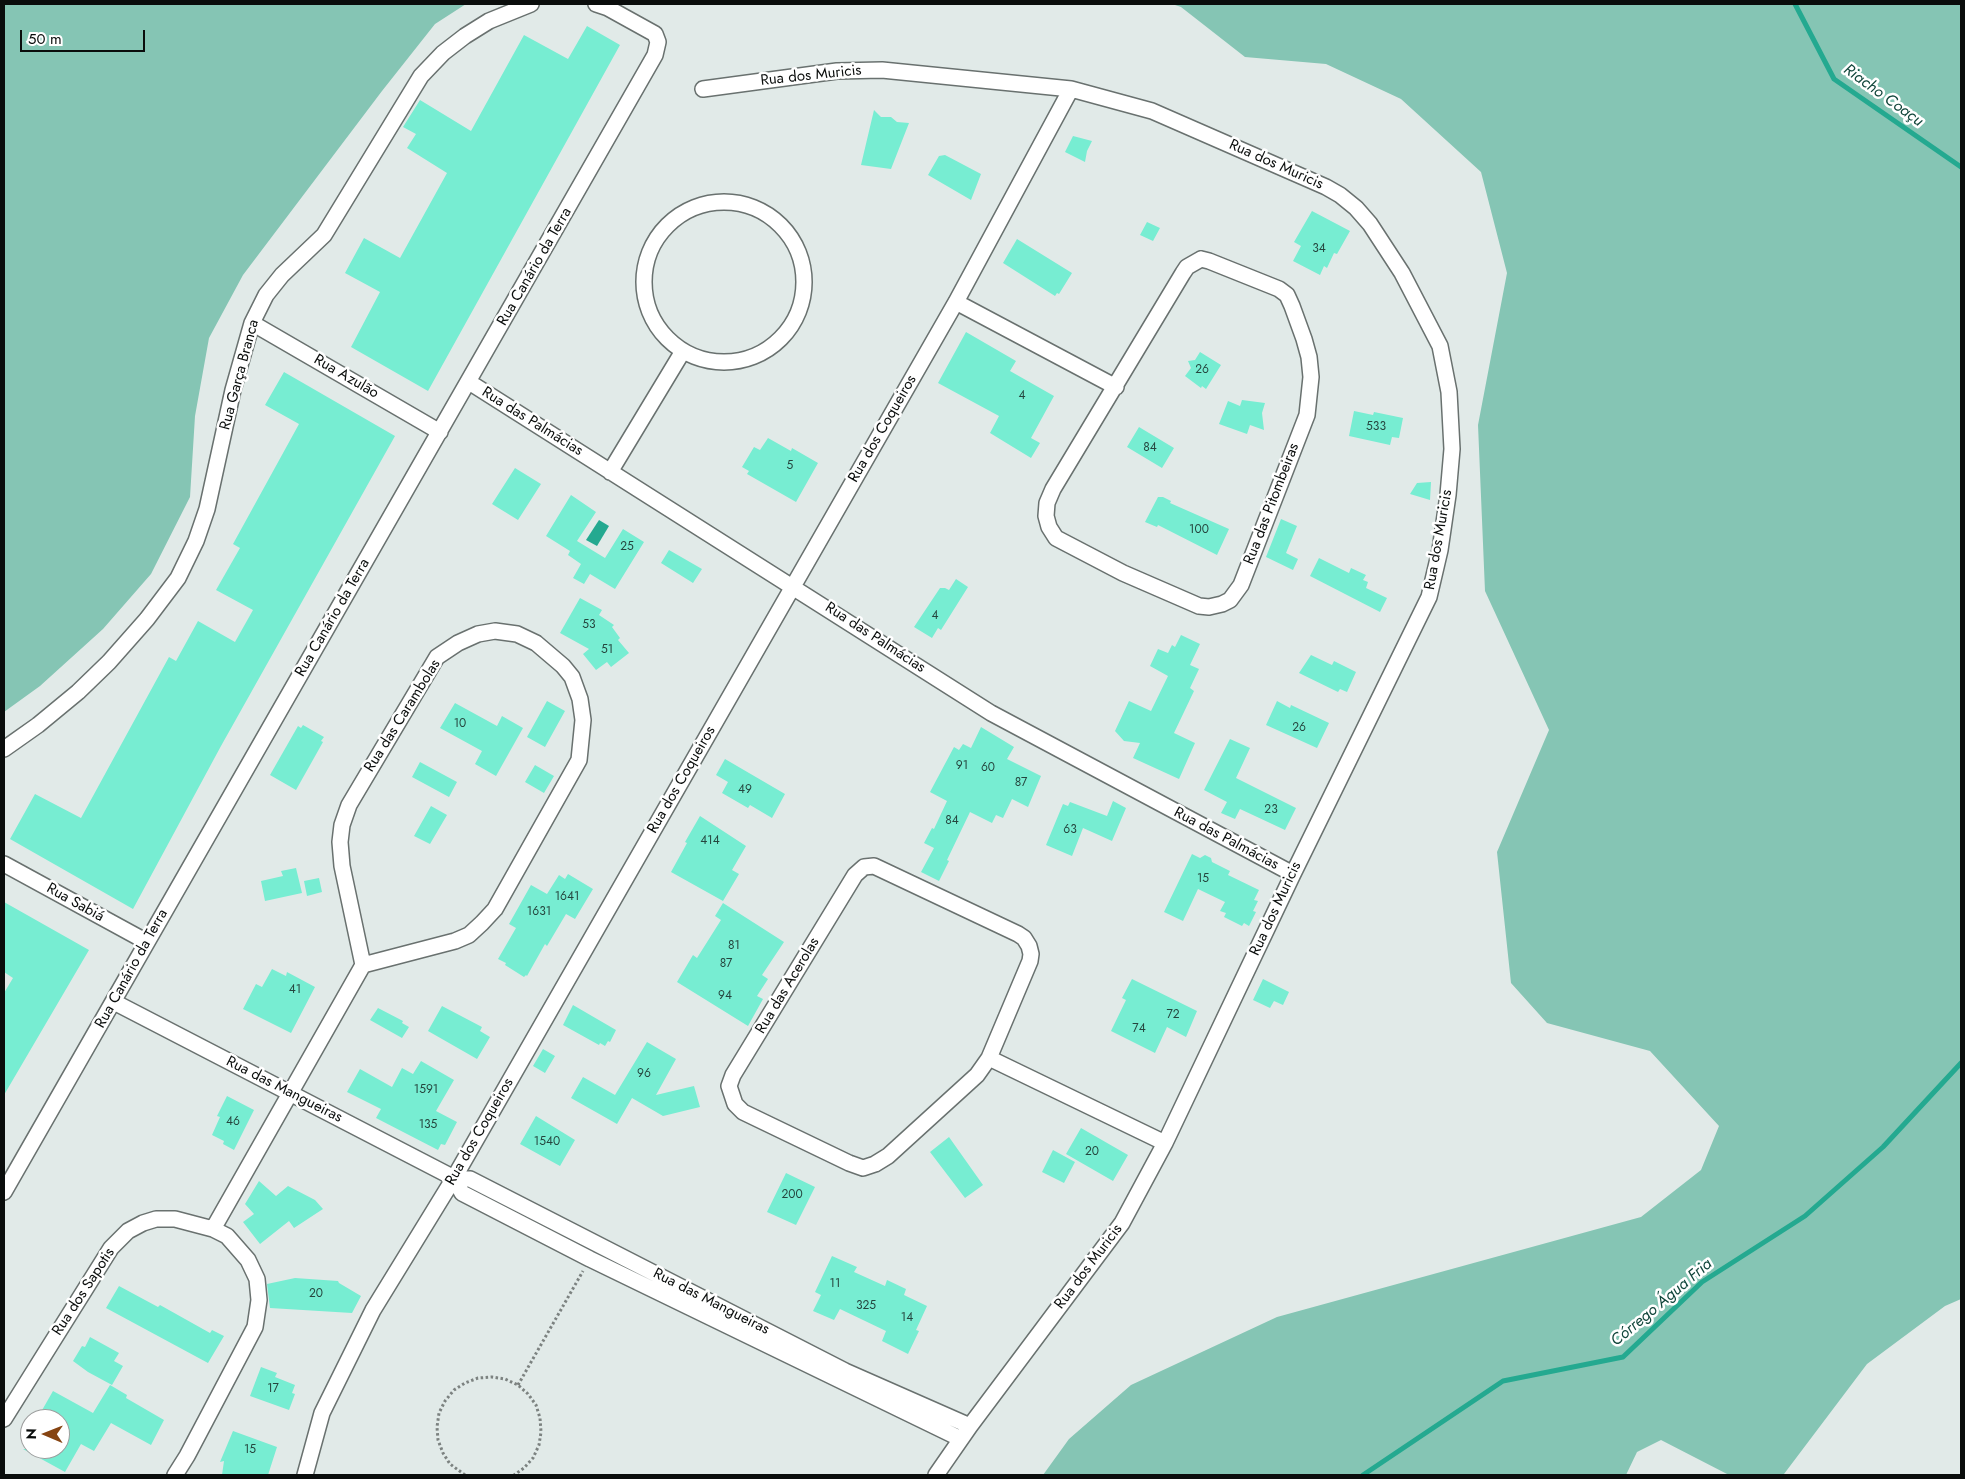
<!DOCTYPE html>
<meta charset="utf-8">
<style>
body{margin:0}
#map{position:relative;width:1965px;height:1479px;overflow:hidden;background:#e1eae8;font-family:Jost,sans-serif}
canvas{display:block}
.frame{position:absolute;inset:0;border:5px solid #0a0d0c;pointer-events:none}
.north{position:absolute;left:20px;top:1409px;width:50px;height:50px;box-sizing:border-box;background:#fff;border:1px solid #9d9e9e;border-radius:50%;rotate:271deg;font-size:14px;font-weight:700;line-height:20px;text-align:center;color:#0a0d0c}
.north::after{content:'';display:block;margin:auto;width:18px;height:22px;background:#864412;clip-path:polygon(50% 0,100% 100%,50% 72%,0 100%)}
.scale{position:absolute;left:20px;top:30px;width:125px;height:22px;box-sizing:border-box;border:2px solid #0a0d0c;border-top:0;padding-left:6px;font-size:15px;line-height:18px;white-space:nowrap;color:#0a0d0c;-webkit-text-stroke:4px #fff;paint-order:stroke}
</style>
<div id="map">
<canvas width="1965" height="1479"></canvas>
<div class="frame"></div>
<div class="north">N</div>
<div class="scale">50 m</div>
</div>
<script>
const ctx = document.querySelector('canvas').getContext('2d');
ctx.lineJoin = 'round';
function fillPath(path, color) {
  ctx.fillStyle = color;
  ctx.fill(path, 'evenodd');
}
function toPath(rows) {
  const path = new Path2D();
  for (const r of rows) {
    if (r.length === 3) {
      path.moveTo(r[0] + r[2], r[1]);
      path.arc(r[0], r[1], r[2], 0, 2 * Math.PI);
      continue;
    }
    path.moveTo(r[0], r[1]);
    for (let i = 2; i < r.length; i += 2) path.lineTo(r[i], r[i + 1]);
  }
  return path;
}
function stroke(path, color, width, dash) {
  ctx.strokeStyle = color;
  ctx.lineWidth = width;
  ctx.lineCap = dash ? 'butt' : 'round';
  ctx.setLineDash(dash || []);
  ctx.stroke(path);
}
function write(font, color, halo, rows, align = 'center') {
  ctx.font = font + ' Jost,sans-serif';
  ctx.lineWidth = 5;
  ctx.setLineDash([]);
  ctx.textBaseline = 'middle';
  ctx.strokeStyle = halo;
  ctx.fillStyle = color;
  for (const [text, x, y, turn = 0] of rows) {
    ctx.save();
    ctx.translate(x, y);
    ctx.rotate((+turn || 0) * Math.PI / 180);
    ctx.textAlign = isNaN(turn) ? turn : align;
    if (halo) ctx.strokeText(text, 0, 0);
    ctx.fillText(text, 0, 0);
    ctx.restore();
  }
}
fillPath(toPath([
 [4,4,466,4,435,24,382,91,243,275,209,338,195,416,190,497,151,574,103,629,40,686,4,712],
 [1172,4,1961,4,1961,1299,1945,1306,1867,1364,1784,1474,1729,1475,1661,1440,1637,1452,1626,1475,1043,1475,1069,1439,1131,1385,1277,1317,1641,1217,1701,1170,1719,1126,1650,1051,1547,1023,1511,983,1497,852,1549,730,1485,591,1478,425,1507,273,1481,172,1401,99,1326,64,1245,57,1181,7]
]), '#85c5b4');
fillPath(toPath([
 [599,520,609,526,597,546,586,540]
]), '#24a990');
stroke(toPath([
 [1795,4,1834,79,1961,167],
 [1363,1475,1503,1381,1623,1357,1702,1282,1805,1216,1883,1147,1961,1063]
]), '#24a990', 5);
fillPath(toPath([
 [587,26,620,45,428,391,351,347,380,292,345,273,364,238,400,258,447,173,407,148,416,134,403,127,420,100,471,131,524,35,568,59],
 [874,110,881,117,891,117,897,122,909,123,891,169,861,165],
 [1073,136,1092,141,1087,151,1085,162,1065,152],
 [945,155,981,174,971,200,928,175,939,156],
 [1312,211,1350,231,1337,254,1334,253,1327,268,1324,266,1320,275,1293,261,1301,246,1294,242],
 [1147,222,1160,228,1153,241,1140,235],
 [1017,239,1072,273,1059,294,1057,293,1055,296,1003,263],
 [966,332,1016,361,1010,371,1054,396,1031,438,1040,443,1031,458,990,433,999,416,938,383],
 [1200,352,1221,365,1206,389,1202,386,1201,388,1185,376,1191,368,1188,361,1195,360],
 [284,372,395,436,221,746,133,909,10,839,35,794,81,818,169,657,176,661,198,621,235,642,253,610,216,590,240,548,233,544,299,424,265,405],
 [1242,400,1265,403,1262,413,1264,430,1250,425,1247,434,1219,424,1228,401,1240,406],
 [1354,411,1373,415,1374,412,1403,418,1399,438,1392,437,1390,445,1349,436],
 [1139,427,1174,448,1162,468,1127,447],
 [768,438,791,451,792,448,818,463,796,502,747,474,749,471,742,467,754,447,760,450],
 [515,468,541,484,518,520,492,504],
 [1431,482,1430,500,1410,494,1417,483],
 [571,495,596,512,577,541,605,558,623,529,644,542,615,589,590,574,584,584,573,578,581,564,568,555,570,551,546,536],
 [1158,497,1163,497,1171,501,1170,503,1229,529,1217,555,1158,525,1157,527,1145,522],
 [1281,519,1297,526,1286,553,1298,559,1293,570,1266,557],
 [669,550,702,569,693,583,661,563],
 [1319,558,1349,573,1351,568,1366,575,1363,580,1368,582,1366,588,1387,598,1380,612,1310,576],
 [956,579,968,587,941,630,938,628,932,638,914,627,940,588,945,588,949,590],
 [580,598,602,610,599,615,614,625,612,627,620,638,618,640,629,653,611,667,607,662,596,670,583,654,589,649,560,633],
 [1181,635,1200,644,1190,665,1199,669,1190,688,1194,691,1174,733,1195,743,1179,779,1133,758,1140,743,1124,741,1115,731,1129,701,1151,711,1168,676,1150,666,1158,649,1168,653,1172,645,1175,647],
 [1311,655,1332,665,1334,661,1356,672,1347,692,1340,689,1338,692,1299,673],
 [547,701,565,711,545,747,527,737],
 [1277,701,1290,708,1291,705,1329,723,1317,748,1266,725],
 [455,703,497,726,502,716,523,728,496,776,475,764,482,751,440,728],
 [303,725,324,737,321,741,323,742,296,790,270,775,298,726,301,728],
 [981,727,1014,747,1007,759,1041,776,1028,807,1012,799,1003,818,996,815,992,823,970,812,947,860,949,861,939,881,921,872,934,848,924,843,932,828,934,829,947,801,930,792,954,747,959,750,963,744,971,748],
 [1230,739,1250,748,1236,778,1296,808,1285,830,1240,809,1235,819,1221,813,1227,802,1204,790],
 [725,759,785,794,772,818,750,805,748,808,722,793,728,782,716,775],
 [420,762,457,782,449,797,412,777],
 [535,765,554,776,544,793,525,782],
 [1113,801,1126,808,1112,841,1083,828,1072,856,1046,845,1063,804,1068,806,1070,802,1107,816],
 [431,806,447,815,430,844,414,836],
 [700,816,746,846,732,870,739,874,723,901,671,872,687,843,685,842],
 [1192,854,1200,858,1205,855,1211,858,1212,862,1230,871,1228,875,1259,890,1254,900,1258,901,1253,911,1256,912,1249,926,1244,923,1242,926,1224,917,1226,913,1220,911,1225,902,1198,889,1183,921,1164,912],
 [296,868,302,893,265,901,261,881,283,876,281,871],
 [568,874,593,889,575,919,566,914,547,946,545,944,527,976,526,975,524,977,505,965,506,963,498,959,516,928,509,924,531,885,547,894,559,875,565,879],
 [319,878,322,892,307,896,304,881],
 [4,902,89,950,4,1095,4,993,13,978,4,972],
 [723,903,784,942,762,975,768,979,757,996,763,999,748,1026,677,982,693,955,697,958,721,920,715,916],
 [272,969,286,976,287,972,315,987,291,1033,243,1009,256,984,262,987],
 [1132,979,1197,1011,1186,1037,1167,1027,1155,1053,1111,1031,1126,1000,1122,998],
 [1263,979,1289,992,1283,1005,1274,1001,1270,1008,1253,1000],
 [573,1005,616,1030,610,1042,608,1041,605,1046,600,1043,599,1045,563,1025],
 [442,1006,482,1027,480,1031,490,1037,477,1059,428,1031],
 [378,1008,403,1021,402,1023,409,1027,402,1038,370,1020],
 [647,1042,676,1059,656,1095,694,1086,700,1107,663,1116,632,1098,617,1124,571,1098,583,1077,615,1095],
 [543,1049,555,1056,545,1073,533,1066],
 [421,1061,454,1080,436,1111,457,1122,445,1145,441,1144,438,1150,376,1118,381,1109,347,1092,360,1069,392,1087,402,1068,413,1074],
 [227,1096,254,1110,234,1150,223,1144,224,1141,212,1135,220,1117,217,1116],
 [536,1116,575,1140,560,1166,520,1144],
 [1081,1128,1128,1155,1113,1181,1066,1154],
 [949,1137,983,1185,965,1198,930,1152],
 [1053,1150,1075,1162,1064,1183,1042,1172],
 [786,1173,815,1187,796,1225,767,1212],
 [259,1181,276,1196,288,1186,315,1200,323,1209,294,1228,289,1221,260,1244,243,1222,254,1214,245,1204],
 [832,1256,857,1267,854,1272,885,1286,887,1280,906,1289,904,1295,927,1306,916,1330,919,1331,908,1354,882,1341,886,1331,840,1309,834,1320,813,1311,821,1295,815,1292],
 [295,1278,338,1281,339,1283,361,1296,352,1313,270,1308,267,1284],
 [119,1286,158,1307,160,1305,210,1333,212,1330,224,1336,208,1363,106,1308],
 [90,1337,119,1353,114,1361,123,1366,112,1385,88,1372,73,1361,82,1346,85,1347],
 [261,1367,277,1373,275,1377,295,1385,292,1393,295,1394,289,1410,250,1396],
 [110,1385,127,1395,126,1398,164,1420,151,1445,111,1423,94,1451,81,1444,65,1472,23,1449,60,1449,60,1419,37,1419,53,1391,93,1413],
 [233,1431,277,1447,268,1475,222,1475,224,1461,220,1462]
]), '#77edd2');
const minor = toPath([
 [703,89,837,71,882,70,1071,89,1152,111,1326,187,1340,195,1356,208,1370,224,1402,273,1440,346,1449,392,1452,449,1448,495,1440,550,1429,597,1293,874,1165,1143,1122,1223,970,1426,936,1475],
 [724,282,80],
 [1201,259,1209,261,1279,289,1287,295,1292,306,1304,339,1309,357,1311,377,1307,415,1241,585,1230,600,1222,604,1209,607,1199,606,1123,573,1056,538,1049,527,1046,516,1047,503,1053,489,1183,273,1187,267,1201,259],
 [956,302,1116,387],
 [252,323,440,432],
 [469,382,991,713,1293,874],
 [610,472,683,351],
 [4,749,38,725,78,692,109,662,147,619,178,578,196,541,207,509,233,390,252,323,266,295,282,275,324,235,421,76,443,53,465,36,489,21,531,4],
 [4,864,147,942],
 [114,1002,454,1178,470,1179,845,1371,970,1426],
 [989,1058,977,1075,888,1156,875,1164,863,1168,849,1163,743,1112,735,1104,729,1086,733,1075,855,875,864,867,874,866,1018,934,1024,938,1029,946,1031,954,1030,961,989,1058,1165,1143],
 [454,1178,462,1193,590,1259,961,1439],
 [4,1192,655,55,658,42,655,34,608,8,596,4],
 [213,1229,363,965,342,866,340,842,342,825,349,805,437,657,458,643,478,634,495,631,517,634,536,643,563,666,572,677,580,699,583,720,579,760,495,909,482,923,469,935,455,941,363,965],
 [4,1419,111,1248,128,1231,143,1223,156,1219,175,1219,213,1229,227,1236,248,1260,257,1279,259,1300,255,1327,187,1456,175,1475],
 [305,1475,322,1413,373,1310,454,1178,956,302,1071,89]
]);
stroke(minor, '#69716f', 18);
stroke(toPath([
 [518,1385,583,1271],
 [465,1475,450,1464,443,1453,438,1440,437,1427,439,1413,445,1401,454,1390,465,1383,478,1378,492,1377,505,1379,518,1385,528,1394,536,1405,540,1418,541,1432,539,1445,533,1458,524,1468,514,1475]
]), '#7c8280', 3, [2.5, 2.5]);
stroke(minor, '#fff', 15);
write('12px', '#25453e', null, [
 ["34",1319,249],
 ["26",1202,370],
 ["4",1022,396],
 ["533",1376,427],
 ["84",1150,448],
 ["5",790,466],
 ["100",1199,530],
 ["25",627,547],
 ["4",935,616],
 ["53",589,625],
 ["51",607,650],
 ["10",460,724],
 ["26",1299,728],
 ["91",962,766],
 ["60",988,768],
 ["87",1021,783],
 ["49",745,790],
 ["23",1271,810],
 ["84",952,821],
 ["63",1070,830],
 ["414",710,841],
 ["15",1203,879],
 ["1641",567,897],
 ["1631",539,912],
 ["81",734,946],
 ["87",726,964],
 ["41",295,990],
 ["94",725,996],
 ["72",1173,1015],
 ["74",1139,1029],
 ["96",644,1074],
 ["1591",426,1090],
 ["46",233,1122],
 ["135",428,1125],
 ["1540",547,1142],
 ["20",1092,1152],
 ["200",792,1195],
 ["11",835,1284],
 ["20",316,1294],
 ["325",866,1306],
 ["14",907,1318],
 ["17",273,1389],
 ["15",250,1450]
]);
write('15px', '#0a0d0c', '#fff', [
 ["Rua dos Muricis",811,76,-6],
 ["Rua dos Muricis",1276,165,24],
 ["Rua Canário da Terra",535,267,-60],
 ["Rua Garça Branca",240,375,-75],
 ["Rua Azulão",346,377,30],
 ["Rua das Palmácias",532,422,32],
 ["Rua dos Coqueiros",883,429,-60],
 ["Rua das Pitombeiras",1272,504,-69],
 ["Rua dos Muricis",1439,540,-80],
 ["Rua Canário da Terra",333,618,-60],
 ["Rua das Palmácias",875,638,33],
 ["Rua das Carambolas",403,716,-58],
 ["Rua dos Coqueiros",682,780,-60],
 ["Rua das Palmácias",1226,839,28],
 ["Rua Sabiá",75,903,29],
 ["Rua dos Muricis",1276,909,-65],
 ["Rua Canário da Terra",132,969,-61],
 ["Rua das Acerolas",788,986,-59],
 ["Rua das Mangueiras",284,1090,27],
 ["Rua dos Coqueiros",480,1132,-60],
 ["Rua dos Muricis",1089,1267,-53],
 ["Rua dos Sapotis",84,1292,-57],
 ["Rua das Mangueiras",711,1302,27]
]);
write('italic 16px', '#11463b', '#fff', [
 ["Riacho Coaçu",1883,96,36],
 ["Córrego Água Fria",1662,1303,-40]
]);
</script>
